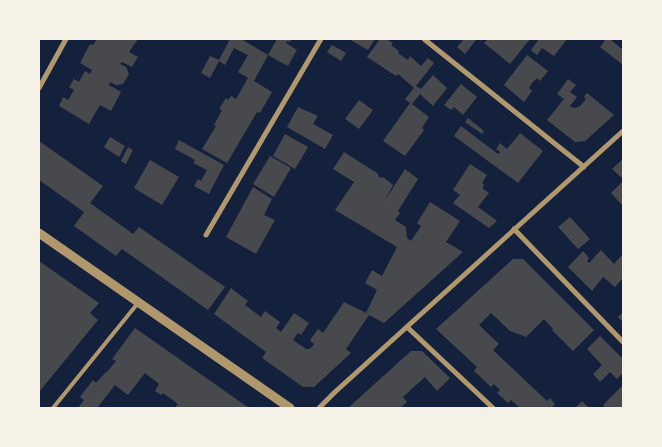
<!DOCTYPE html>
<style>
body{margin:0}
#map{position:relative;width:662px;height:447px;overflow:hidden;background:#14213d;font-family:"Roboto Condensed",sans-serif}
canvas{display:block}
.frame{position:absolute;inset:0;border:40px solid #f6f1e7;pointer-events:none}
</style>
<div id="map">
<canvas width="662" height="447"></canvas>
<div class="frame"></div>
</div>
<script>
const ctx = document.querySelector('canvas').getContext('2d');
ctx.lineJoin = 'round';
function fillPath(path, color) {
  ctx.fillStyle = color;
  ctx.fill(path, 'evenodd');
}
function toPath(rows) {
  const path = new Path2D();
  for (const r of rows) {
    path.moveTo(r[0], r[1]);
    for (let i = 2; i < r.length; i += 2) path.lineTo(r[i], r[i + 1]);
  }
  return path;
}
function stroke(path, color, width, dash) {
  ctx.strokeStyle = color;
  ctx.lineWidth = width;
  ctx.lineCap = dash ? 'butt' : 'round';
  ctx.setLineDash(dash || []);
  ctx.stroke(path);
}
fillPath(toPath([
 [97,39,138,39,129,52,138,57,132,67,122,62,120,64,126,67,129,74,123,84,116,85,110,82,109,85,121,92,111,111,100,105,89,124,59,106,63,97,68,100,74,90,69,87,74,79,79,82,85,71,90,74,92,70,80,63,90,44,93,45],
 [230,39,241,39,268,55,277,39,292,39,290,42,287,41,286,43,297,50,288,66,268,55,254,81,272,92,260,113,257,112,227,163,202,149,216,126,214,125,222,110,219,109,226,98,228,100,231,96,236,99,248,78,238,72,248,55,234,48,225,65,219,61,210,78,201,73,210,56,219,60],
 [349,39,375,39,368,50],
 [380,39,386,39,393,43,391,45,399,51,398,53,408,60,410,56,421,66,428,58,434,63,416,86,421,89,433,75,447,88,433,106,420,94,412,104,429,117,422,128,424,130,405,156,383,141,410,103,405,99,414,88,398,74,396,76,367,57],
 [464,39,476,40,465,54,457,47],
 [488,39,530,39,510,64,484,43],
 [539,39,567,39,554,56,542,48,537,55,531,50],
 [610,39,623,50,623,65,600,47,605,40],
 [332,45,346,53,341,61,327,52],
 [527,55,548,71,540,81,537,78,532,83,529,88,532,91,524,102,504,85],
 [568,79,576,85,570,92,577,97,570,106,571,107,575,108,580,106,586,99,584,97,587,93,614,115,585,141,575,142,547,120,564,99,557,94],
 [461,84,477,97,463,115,454,107,451,110,444,105],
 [359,100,373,110,359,129,345,119],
 [298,107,318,116,313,124,333,135,325,149,287,127],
 [468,118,484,131,482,134,465,122],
 [461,126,498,154,500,152,496,149,500,143,507,149,520,133,543,151,518,183,454,136],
 [285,134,308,147,295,169,273,156],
 [110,137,125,146,119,157,104,147],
 [179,140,224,165,209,194,194,186,198,179,201,181,207,170,193,163,195,160,175,149],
 [39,141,103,186,90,203,133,234,139,227,225,287,208,310,122,249,116,256,74,226,84,212,39,180],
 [128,147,133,150,126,164,121,161],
 [344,152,377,173,380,178,383,177,393,185,384,202,405,169,418,179,398,211,400,213,395,220,406,227,407,238,411,241,421,226,417,223,430,202,460,221,446,242,463,252,384,323,369,315,346,349,351,353,314,387,303,387,262,358,266,352,214,314,231,288,248,301,245,305,261,317,265,311,280,322,276,328,281,332,294,313,309,323,301,335,298,333,293,340,306,349,310,349,314,344,310,340,318,329,323,333,344,302,366,313,377,290,365,283,372,270,382,276,397,247,335,210,354,182,333,169],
 [270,156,291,168,274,197,253,184],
 [623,159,623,179,612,169],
 [150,160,179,177,162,205,134,188],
 [470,164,487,175,482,183,484,184,483,189,489,193,478,207,497,221,489,228,453,203,460,195,453,190],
 [623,181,623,206,611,193],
 [253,187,272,199,264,215,275,220,256,254,226,237],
 [570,217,590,239,578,249,558,227],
 [601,250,614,264,623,254,623,278,615,287,603,277,592,291,568,267,583,251,589,258,587,261,589,263],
 [513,259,523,259,594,330,573,351,552,330,553,329,544,319,526,337,510,331,491,313,479,325,499,344,493,350,547,401,550,398,555,404,552,407,554,408,520,408,511,400,508,403,497,393,500,390,494,384,491,387,474,371,477,367,436,329],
 [39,261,99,303,90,313,98,320,39,392],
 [623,312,623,322,618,317],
 [135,328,202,375,249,408,175,408,178,404,163,393,161,395,155,391,159,384,145,373,128,395,115,385,97,408,78,408,84,400,80,397,93,380,96,383,106,372,107,372,116,361,112,359],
 [600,336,623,359,623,373,617,379,610,372,600,382,593,374,602,365,587,349],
 [411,351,422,351,450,378,437,391,425,377,403,397,407,402,400,408,348,408],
 [623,385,623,408,606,408,603,405],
 [582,401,589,408,575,408]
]), '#48494c');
stroke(toPath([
 [53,408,138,303]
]), '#b1986c', 4);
stroke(toPath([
 [424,39,584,167],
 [39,88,66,39],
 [514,229,623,342],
 [206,235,321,39],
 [407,327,493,408],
 [319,408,335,392,623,131]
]), '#b1986c', 5);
stroke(toPath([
 [39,233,290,408]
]), '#b1986c', 9);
</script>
